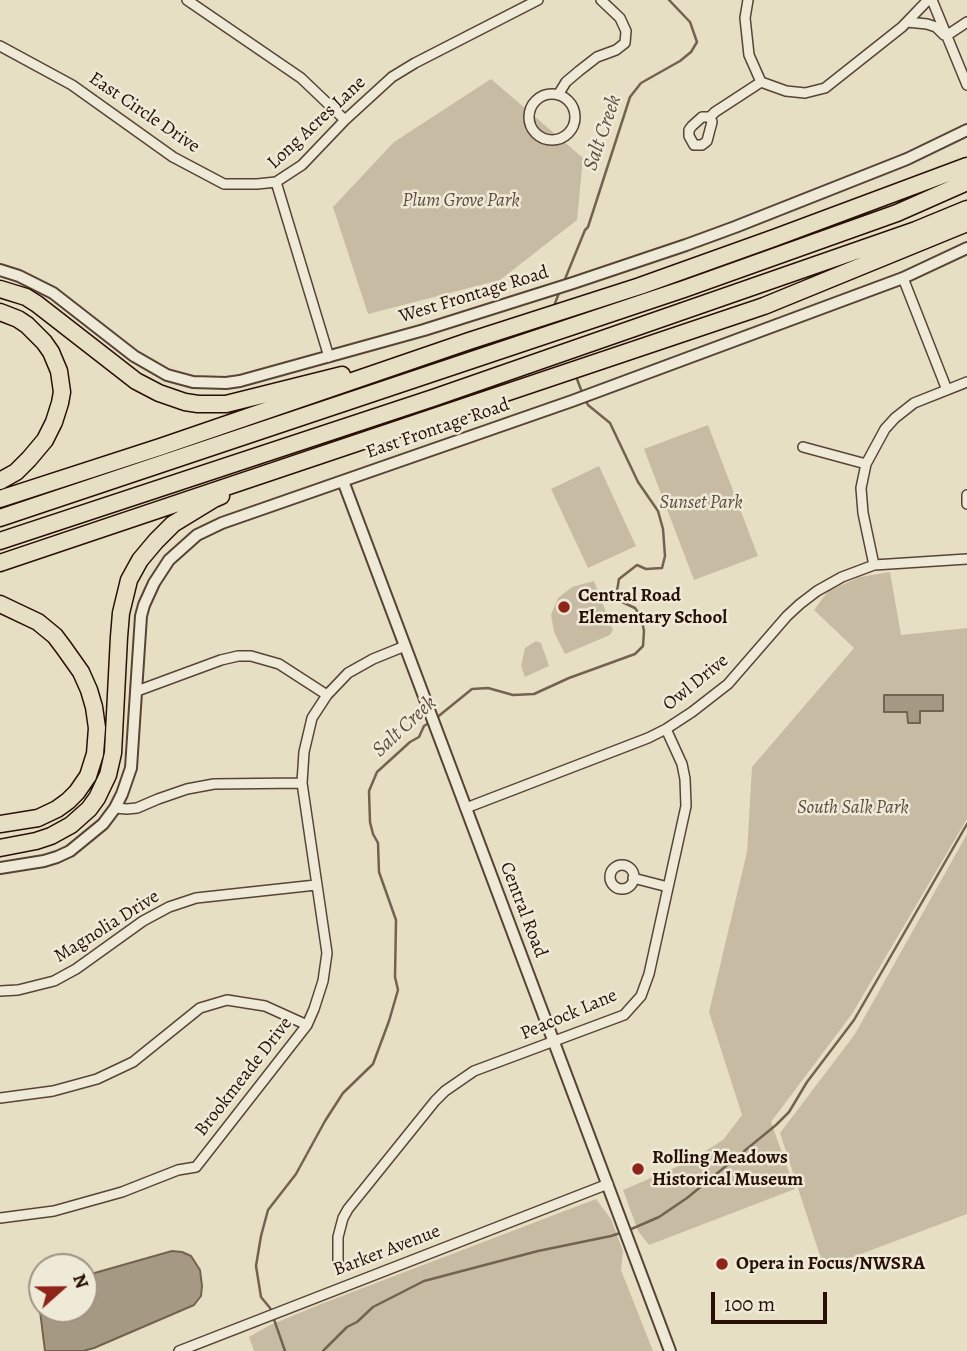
<!DOCTYPE html>
<style>
body{margin:0}
#map{position:relative;width:967px;height:1351px;overflow:hidden;background:#e7dfc3;font-family:Alegreya,serif}
canvas{display:block}
.north{position:absolute;left:28px;top:1253px;width:70px;height:70px;box-sizing:border-box;background:#efead8;border:2px solid #9f9384;border-radius:50%;rotate:69deg;font-size:19px;font-weight:700;line-height:28px;text-align:center;color:#281006}
.north::after{content:'';display:block;margin:auto;width:24px;height:32px;background:#8f2418;clip-path:polygon(50% 0,100% 100%,50% 72%,0 100%)}
.scale{position:absolute;left:711px;top:1292px;width:116px;height:32px;box-sizing:border-box;border:4px solid #281006;border-top:0;padding-left:9px;font-size:21px;line-height:24px;white-space:nowrap;color:#281006;-webkit-text-stroke:5px #efead8;paint-order:stroke}
</style>
<div id="map">
<canvas width="967" height="1351"></canvas>
<div class="north">N</div>
<div class="scale">100 m</div>
</div>
<script>
const ctx = document.querySelector('canvas').getContext('2d');
ctx.lineJoin = 'round';
function fillPath(path, color) {
  ctx.fillStyle = color;
  ctx.fill(path, 'evenodd');
}
function toPath(rows) {
  const path = new Path2D();
  for (const r of rows) {
    if (r.length === 3) {
      path.moveTo(r[0] + r[2], r[1]);
      path.arc(r[0], r[1], r[2], 0, 2 * Math.PI);
      continue;
    }
    path.moveTo(r[0], r[1]);
    for (let i = 2; i < r.length; i += 2) path.lineTo(r[i], r[i + 1]);
  }
  return path;
}
function stroke(path, color, width, dash) {
  ctx.strokeStyle = color;
  ctx.lineWidth = width;
  ctx.lineCap = dash ? 'butt' : 'round';
  ctx.setLineDash(dash || []);
  ctx.stroke(path);
}
function write(font, color, halo, rows, align = 'center') {
  ctx.font = font + ' Alegreya,serif';
  ctx.lineWidth = 5;
  ctx.setLineDash([]);
  ctx.textBaseline = 'middle';
  ctx.strokeStyle = halo;
  ctx.fillStyle = color;
  for (const [text, x, y, turn = 0] of rows) {
    ctx.save();
    ctx.translate(x, y);
    ctx.rotate((+turn || 0) * Math.PI / 180);
    ctx.textAlign = isNaN(turn) ? turn : align;
    if (halo) ctx.strokeText(text, 0, 0);
    ctx.fillText(text, 0, 0);
    ctx.restore();
  }
}
fillPath(toPath([
 [491,79,583,158,577,220,500,280,368,314,333,207,394,142],
 [708,425,758,556,694,580,644,449],
 [599,466,636,546,588,568,551,489],
 [890,572,901,635,967,628,967,819,852,1014,771,1122,795,1189,649,1245,638,1231,623,1190,688,1162,723,1140,742,1115,709,1012,747,852,752,767,854,648,814,610,828,591,860,577],
 [594,581,613,630,610,635,565,654,554,632,551,615,558,598,572,587],
 [536,641,541,643,549,666,525,677,521,666,525,648],
 [967,834,967,1214,824,1268,780,1133,855,1034],
 [596,1199,611,1219,623,1251,621,1270,653,1351,254,1351,249,1337,268,1326,321,1304]
]), '#c7bca3');
const water = toPath([
 [884,695,943,695,943,711,920,711,920,723,908,723,907,712,884,712,884,695],
 [172,1251,182,1252,191,1256,200,1270,202,1286,201,1296,194,1305,94,1348,83,1351,45,1351,39,1303,40,1294,42,1293,42,1309,84,1309,84,1276,172,1251]
]);
fillPath(water, '#a69983');
stroke(water, '#746251', 2);
stroke(toPath([
 [563,284,585,230,588,227,630,97,641,83,680,61,691,52,697,42,690,22,669,0],
 [554,306,559,293],
 [577,379,583,395],
 [435,719,472,689,488,688,513,695,534,694,569,678,635,654,643,646,644,631,641,617,635,608,620,601,617,591,619,579,637,565,646,569,662,568,665,556,663,529,658,511,638,482,610,423,588,405,586,401],
 [629,1230,659,1217,687,1198,776,1125,789,1112,807,1082,854,1020,967,824],
 [285,1351,270,1308,261,1297,256,1266,261,1236,268,1210,296,1174,325,1121,343,1093,373,1064,389,1021,398,990,395,977,396,920,379,872,378,843,373,834,370,822,369,791,377,772,410,742,419,737,424,726,429,723],
 [323,1351,347,1327,357,1322,373,1307,424,1281,538,1251,611,1236,623,1232]
]), '#746251', 2.5);
const minor = toPath([
 [187,0,301,78,345,120],
 [748,0,745,18,749,55,761,82],
 [932,0,967,85],
 [907,22,927,24,936,27,944,35],
 [946,36,967,22],
 [0,46,72,85,173,157,224,184,257,184,276,182],
 [552,117,23],
 [558,95,566,82,579,71,597,57,616,50,625,43,626,31,620,18,601,0],
 [710,117,712,122,707,141,702,145,694,145,689,136,689,130,692,126,702,117,710,117,715,112,761,82,786,91,805,93,825,88,902,27,928,0],
 [903,278,947,390],
 [329,357,276,182,302,165,345,120,392,77,415,63,538,0],
 [803,447,866,464],
 [967,495,967,504],
 [874,565,863,513,861,488,866,464,885,429,895,418,914,403,967,382],
 [137,691,221,660,238,656,251,656,279,664,327,695],
 [115,808,127,809,137,808,158,799,187,789,214,784,302,783],
 [466,808,648,738,666,729,692,712,728,684,787,616,800,604,817,591,842,577,874,565,967,559],
 [622,877,12],
 [633,878,668,887],
 [0,991,18,990,54,981,76,969,143,921,169,907,196,898,316,885],
 [0,1098,53,1091,97,1079,133,1062,200,1008,227,1000,265,1006,307,1025],
 [0,1218,54,1211,122,1192,178,1170,196,1167,307,1025,314,1009,323,981,327,953,302,783,304,752,312,718,327,695,348,673,373,659,405,646],
 [338,1262,338,1237,343,1218,348,1209,435,1101,445,1091,474,1071,624,1015,641,996,649,974,686,806,685,779,682,764,666,729],
 [179,1351,608,1184]
]);
const tertiary = toPath([
 [0,270,19,276,53,293,134,356,167,375,193,382,226,383,240,381,424,330,573,283,686,245,735,227,907,159,967,130],
 [343,481,670,1351],
 [0,868,44,861,57,857,70,851,103,824,115,808,122,794,131,768,141,616,144,605,154,583,169,560,197,535,222,523,572,401,903,278,967,248]
]);
const motorway = toPath([
 [0,289,26,297,37,304,136,381,159,393,185,402,198,404,226,404,342,375],
 [0,312,18,319,27,325,44,342,51,352,59,371,62,392,60,403,54,422,45,440,29,459,16,472,0,481],
 [0,499,160,447,469,341,640,286,774,238,967,166],
 [0,518,684,289,897,213,967,182],
 [0,541,433,398,916,230,967,209],
 [0,563,764,306,967,223],
 [0,604,38,622,55,636,64,648,81,672,89,690,94,707,97,728,95,754,88,776,77,792,68,801,57,809,38,818,0,824],
 [0,848,36,841,51,836,71,825,89,809,97,798,108,775,113,753,119,637,121,613,129,580,140,560,156,541,173,524,214,499,221,496]
]);
stroke(minor, '#584435', 12);
stroke(tertiary, '#584435', 14);
stroke(motorway, '#281006', 19);
stroke(minor, '#efead8', 9);
stroke(tertiary, '#efead8', 10);
stroke(motorway, '#e7dfc3', 16);
for (const [x, y, r, color] of [
 [564,607,7,"#8f2418"],
 [638,1169,7,"#8f2418"],
 [722,1264,7,"#8f2418"]
]) {
  const dot = new Path2D();
  dot.arc(x, y, r, 0, 2 * Math.PI);
  ctx.fillStyle = color;
  ctx.fill(dot);
  stroke(dot, '#efead8', 2.5);
}
write('19px', '#281006', '#efead8', [
 ["East Circle Drive",144,113,34],
 ["Long Acres Lane",317,123,-43],
 ["West Frontage Road",474,295,-17],
 ["East Frontage Road",438,429,-19],
 ["Owl Drive",696,683,-39],
 ["Central Road",523,910,69],
 ["Magnolia Drive",107,927,-32],
 ["Peacock Lane",569,1015,-23],
 ["Brookmeade Drive",244,1077,-52],
 ["Barker Avenue",387,1251,-21]
]);
write('italic 19px', '#604c3d', '#efead8', [
 ["Plum Grove Park",461,201],
 ["Sunset Park",701,503],
 ["South Salk Park",853,808]
]);
write('bold 19px', '#281006', '#efead8', [
 ["Central Road",578,596],
 ["Elementary School",578,618],
 ["Rolling Meadows",652,1158],
 ["Historical Museum",652,1180],
 ["Opera in Focus/NWSRA",736,1264]
], 'left');
write('italic 21px', '#614e3e', '#efead8', [
 ["Salt Creek",603,133,-71],
 ["Salt Creek",405,727,-43]
]);
</script>
